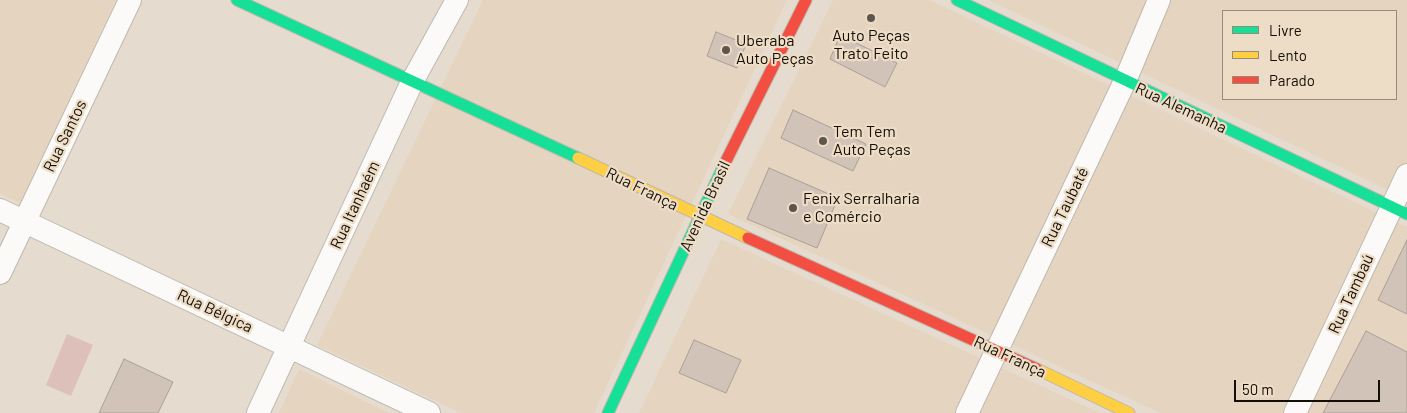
<!DOCTYPE html>
<meta charset="utf-8">
<style>
body{margin:0}
#map{position:relative;width:1407px;height:413px;overflow:hidden;background:#e5dccf;font-family:Barlow,sans-serif}
canvas{display:block}
.legend{position:absolute;left:1222px;top:10px;width:175px;height:90px;box-sizing:border-box;background:#eeddc6;border:1px solid #968a79;margin:0;padding:6px 9px;list-style:none;font-size:15px;color:#130e06}
.legend li{display:flex;align-items:center;gap:10px;height:25px}
.legend b{width:25px;border:1px solid #968a79}
.scale{position:absolute;left:1234px;top:380px;width:146px;height:22px;box-sizing:border-box;border:2px solid #130e06;border-top:0;padding-left:6px;font-size:15px;line-height:18px;white-space:nowrap;color:#130e06;-webkit-text-stroke:4px #eeddc6;paint-order:stroke}
</style>
<div id="map">
<canvas width="1407" height="413"></canvas>
<ul class="legend">
<li><b style="height:6px;background:#16e098"></b>Livre</li>
<li><b style="height:6px;background:#ffcf43"></b>Lento</li>
<li><b style="height:6px;background:#f24e42"></b>Parado</li>
</ul>
<div class="scale">50 m</div>
</div>
<script>
const ctx = document.querySelector('canvas').getContext('2d');
ctx.lineJoin = 'round';
function fillPath(path, color) {
  ctx.fillStyle = color;
  ctx.fill(path, 'evenodd');
}
function toPath(rows) {
  const path = new Path2D();
  for (const r of rows) {
    path.moveTo(r[0], r[1]);
    for (let i = 2; i < r.length; i += 2) path.lineTo(r[i], r[i + 1]);
  }
  return path;
}
function stroke(path, color, width, dash) {
  ctx.strokeStyle = color;
  ctx.lineWidth = width;
  ctx.lineCap = dash ? 'butt' : 'round';
  ctx.setLineDash(dash || []);
  ctx.stroke(path);
}
function write(font, color, halo, rows, align = 'center') {
  ctx.font = font + ' Barlow,sans-serif';
  ctx.lineWidth = 4.5;
  ctx.setLineDash([]);
  ctx.textBaseline = 'middle';
  ctx.strokeStyle = halo;
  ctx.fillStyle = color;
  for (const [text, x, y, turn = 0] of rows) {
    ctx.save();
    ctx.translate(x, y);
    ctx.rotate((+turn || 0) * Math.PI / 180);
    ctx.textAlign = isNaN(turn) ? turn : align;
    if (halo) ctx.strokeText(text, 0, 0);
    ctx.fillText(text, 0, 0);
    ctx.restore();
  }
}
fillPath(toPath([
 [0,0,116,0,20,203,0,194],
 [483,0,787,0,594,413,461,413,317,345],
 [833,0,930,0,1407,227,1407,413,1160,413,728,214],
 [988,0,1407,0,1407,199],
 [1223,11,1396,11,1396,99,1223,99],
 [721,239,1100,413,639,413],
 [299,369,389,413,279,413]
]), '#e5d5c0');
fillPath(toPath([
 [67,334,93,345,71,396,46,385]
]), '#ddc0b9');
const building = toPath([
 [716,32,746,44,737,68,707,56,716,32],
 [840,35,897,63,885,87,830,59,840,35],
 [793,110,866,144,853,171,781,138,793,110],
 [769,168,838,198,817,248,747,219,769,168],
 [1407,240,1407,314,1378,300,1407,240],
 [1366,331,1407,352,1407,413,1323,413,1366,331],
 [694,340,741,360,726,393,679,373,694,340],
 [124,359,173,382,158,413,99,413,124,359]
]);
fillPath(building, '#d1c3b8');
stroke(building, '#a9a198', 1);
const street = toPath([
 [0,210,429,413],
 [0,273,130,0],
 [258,413,413,80,457,0],
 [967,413,1125,81,1159,0],
 [1295,413,1407,175]
]);
const fast = toPath([
 [237,0,578,158],
 [957,0,1407,214],
 [608,413,723,167]
]);
const slow = toPath([
 [578,158,748,238],
 [1037,369,1129,413]
]);
const jam = toPath([
 [723,167,806,0],
 [748,238,1037,369]
]);
stroke(street, '#bfb8ad', 24);
stroke(fast, '#bfb8ad', 13);
stroke(slow, '#bfb8ad', 13);
stroke(jam, '#bfb8ad', 13);
stroke(street, '#fbfaf8', 22);
stroke(fast, '#16e098', 11);
stroke(slow, '#ffcf43', 11);
stroke(jam, '#f24e42', 11);
for (const [x, y, r, color] of [
 [871,18,5,"#5c564c"],
 [726,50,5,"#5c564c"],
 [823,141,5,"#5c564c"],
 [793,208,5,"#5c564c"]
]) {
  const dot = new Path2D();
  dot.arc(x, y, r, 0, 2 * Math.PI);
  ctx.fillStyle = color;
  ctx.fill(dot);
  stroke(dot, '#eeddc6', 2);
}
write('16px', '#130e06', '#eeddc6', [
 ["Auto Peças",871,36,"center"],
 ["Trato Feito",871,54,"center"],
 ["Uberaba",736,41],
 ["Auto Peças",736,59],
 ["Tem Tem",833,132],
 ["Auto Peças",833,150],
 ["Fenix Serralharia",803,199],
 ["e Comércio",803,217]
], 'left');
write('16px', '#130e06', '#eeddc6', [
 ["Rua Alemanha",1181,108,25],
 ["Rua Santos",65,136,-64],
 ["Rua França",642,189,26],
 ["Rua Itanhaém",355,205,-65],
 ["Avenida Brasil",705,206,-65],
 ["Rua Taubaté",1065,207,-64],
 ["Rua Tambaú",1351,294,-65],
 ["Rua Bélgica",215,311,25],
 ["Rua França",1010,357,25]
]);
</script>
